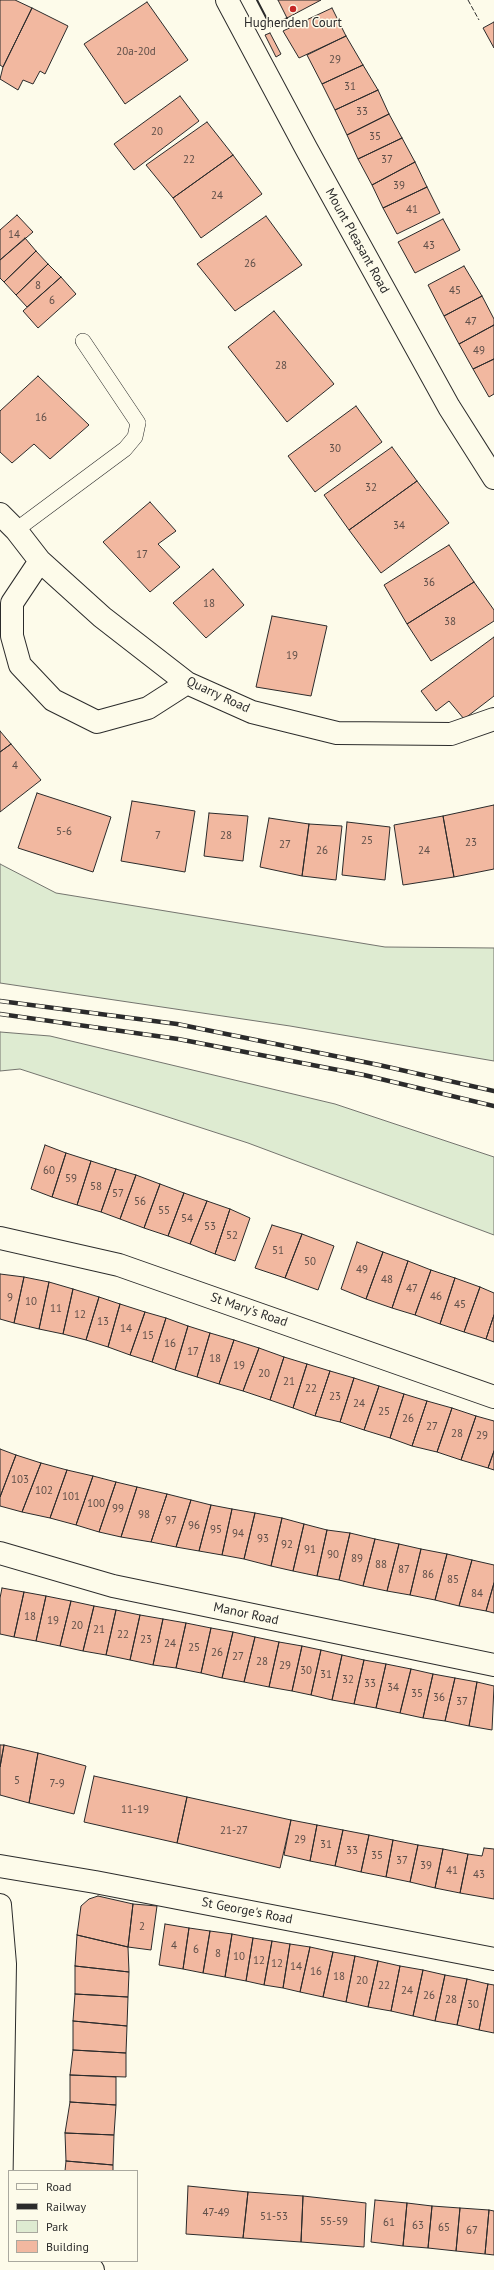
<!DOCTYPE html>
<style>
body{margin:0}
#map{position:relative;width:494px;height:2270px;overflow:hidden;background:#fdfbea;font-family:"PT Sans",sans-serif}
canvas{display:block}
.legend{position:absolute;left:8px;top:2170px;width:130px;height:92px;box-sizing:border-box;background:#fdfbea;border:1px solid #a9a89e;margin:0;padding:5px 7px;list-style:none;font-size:12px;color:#2b2b2b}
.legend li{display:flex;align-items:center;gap:8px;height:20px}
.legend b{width:20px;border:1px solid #a9a89e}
</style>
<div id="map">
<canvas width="494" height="2270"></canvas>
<ul class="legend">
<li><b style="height:5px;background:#fdfbea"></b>Road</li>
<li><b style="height:5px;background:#2b2b2b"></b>Railway</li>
<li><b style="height:11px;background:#deebd1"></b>Park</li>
<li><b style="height:11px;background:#f2b8a0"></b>Building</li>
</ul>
</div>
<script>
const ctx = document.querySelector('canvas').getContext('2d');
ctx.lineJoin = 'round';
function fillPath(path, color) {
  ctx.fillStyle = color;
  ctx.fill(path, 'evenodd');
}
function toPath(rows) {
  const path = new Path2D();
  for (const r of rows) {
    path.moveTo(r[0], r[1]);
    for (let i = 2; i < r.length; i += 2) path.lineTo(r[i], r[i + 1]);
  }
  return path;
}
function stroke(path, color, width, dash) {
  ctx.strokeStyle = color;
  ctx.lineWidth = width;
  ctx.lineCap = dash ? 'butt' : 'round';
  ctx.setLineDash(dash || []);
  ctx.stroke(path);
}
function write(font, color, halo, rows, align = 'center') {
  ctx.font = font + ' "PT Sans",sans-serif';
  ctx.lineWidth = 3;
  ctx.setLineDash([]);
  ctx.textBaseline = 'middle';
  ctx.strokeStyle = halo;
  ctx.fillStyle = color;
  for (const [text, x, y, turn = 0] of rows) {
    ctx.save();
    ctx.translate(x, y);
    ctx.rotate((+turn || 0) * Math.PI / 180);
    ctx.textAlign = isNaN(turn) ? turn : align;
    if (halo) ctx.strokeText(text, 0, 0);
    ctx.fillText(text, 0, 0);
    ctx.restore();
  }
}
const green = toPath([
 [0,864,56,893,385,947,494,948,494,1061,290,1026,0,983,0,864],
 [0,1032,50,1036,335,1104,494,1157,494,1235,248,1143,20,1069,0,1071,0,1032]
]);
fillPath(green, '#deebd1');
stroke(green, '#74746e', 1);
const building = toPath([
 [0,0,15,0,32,8,3,67,0,65,0,0],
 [278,0,321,0,287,18,278,0],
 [147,2,188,60,125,104,84,44,147,2],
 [32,8,68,26,45,74,40,71,33,84,23,80,18,90,0,79,3,67,32,8],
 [332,8,346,36,299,58,283,31,332,8],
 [494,22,494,48,483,28,494,22],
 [270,33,281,54,276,57,265,35,270,33],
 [346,36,363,65,322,84,307,55,346,36],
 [363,65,378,90,335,110,322,84,363,65],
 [378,90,389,114,347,135,335,110,378,90],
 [180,96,199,121,134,170,114,144,180,96],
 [389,114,402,138,358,159,347,135,389,114],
 [207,122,233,155,173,198,146,165,207,122],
 [402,138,415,162,372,185,358,159,402,138],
 [233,155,262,194,201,238,173,198,233,155],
 [415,162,427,187,383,208,372,185,415,162],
 [427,187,440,213,397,234,383,208,427,187],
 [17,215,33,232,0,260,0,230,17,215],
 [266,216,302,265,235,311,197,264,266,216],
 [443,219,460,250,415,273,398,242,443,219],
 [25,238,36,251,4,282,0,278,0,260,25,238],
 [36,251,48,264,16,295,4,282,36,251],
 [48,264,61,277,27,307,16,295,48,264],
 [464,266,482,296,444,316,428,285,464,266],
 [61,277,76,294,38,328,23,311,61,277],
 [482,296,494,319,494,325,459,344,444,316,482,296],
 [274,311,334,384,287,422,228,347,274,311],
 [494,325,494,359,473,369,459,344,494,325],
 [494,359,494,394,489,397,473,369,494,359],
 [38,376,89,425,50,459,34,444,12,463,0,452,0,411,38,376],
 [356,406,382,442,315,492,288,456,356,406],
 [392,447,417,481,349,530,324,495,392,447],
 [417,481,449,523,381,573,349,530,417,481],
 [150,502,176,531,158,544,180,567,150,592,103,542,150,502],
 [449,545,474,582,407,624,384,585,449,545],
 [213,569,244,605,206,638,173,603,213,569],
 [474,582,494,610,494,621,431,661,407,624,474,582],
 [272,616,327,626,311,696,256,687,272,616],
 [494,637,494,696,464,719,449,701,436,711,421,691,494,637],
 [0,731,11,744,0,752,0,731],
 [11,744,41,780,0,812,0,752,11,744],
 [37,793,111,817,93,872,18,848,37,793],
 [132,801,195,811,185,872,121,861,132,801],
 [494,805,494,869,454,877,443,816,494,805],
 [209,813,248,816,243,861,204,856,209,813],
 [443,816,454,877,403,885,394,825,443,816],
 [269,818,309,824,302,876,260,867,269,818],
 [347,822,390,827,385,880,342,875,347,822],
 [309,824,342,826,336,880,302,876,309,824],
 [45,1145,66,1153,52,1197,31,1189,45,1145],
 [66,1153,91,1161,77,1205,52,1197,66,1153],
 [91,1161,116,1169,101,1212,77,1205,91,1161],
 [116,1169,136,1175,120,1219,101,1212,116,1169],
 [136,1175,160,1184,144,1228,120,1219,136,1175],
 [160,1184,184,1193,168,1236,144,1228,160,1184],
 [184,1193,207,1201,190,1244,168,1236,184,1193],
 [207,1201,230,1209,215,1254,190,1244,207,1201],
 [230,1209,250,1218,235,1261,215,1254,230,1209],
 [272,1225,302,1234,285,1278,255,1268,272,1225],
 [302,1234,334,1246,318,1290,285,1278,302,1234],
 [357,1242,383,1252,366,1299,341,1289,357,1242],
 [383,1252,408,1261,392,1308,366,1299,383,1252],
 [408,1261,431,1270,415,1315,392,1308,408,1261],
 [431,1270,455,1278,440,1324,415,1315,431,1270],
 [0,1274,24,1277,14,1323,0,1319,0,1274],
 [24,1277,49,1282,39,1329,14,1323,24,1277],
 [455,1278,480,1287,464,1332,440,1324,455,1278],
 [49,1282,73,1289,63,1334,39,1329,49,1282],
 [480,1287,494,1293,494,1315,486,1339,464,1332,480,1287],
 [73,1289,99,1297,86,1340,63,1334,73,1289],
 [99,1297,120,1304,108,1347,86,1340,99,1297],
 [120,1304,145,1312,130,1355,108,1347,120,1304],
 [145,1312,166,1318,152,1362,130,1355,145,1312],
 [494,1315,494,1342,486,1339,494,1315],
 [166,1318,188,1326,175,1370,152,1362,166,1318],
 [188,1326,210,1333,197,1377,175,1370,188,1326],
 [210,1333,234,1340,219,1384,197,1377,210,1333],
 [234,1340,259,1348,243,1391,219,1384,234,1340],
 [259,1348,284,1357,270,1400,243,1391,259,1348],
 [284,1357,307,1364,293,1408,270,1400,284,1357],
 [307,1364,330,1371,315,1416,293,1408,307,1364],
 [330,1371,354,1378,340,1422,315,1416,330,1371],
 [354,1378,379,1386,364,1430,340,1422,354,1378],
 [379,1386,404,1394,390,1438,364,1430,379,1386],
 [404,1394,427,1401,412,1446,390,1438,404,1394],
 [427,1401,452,1408,437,1452,412,1446,427,1401],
 [452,1408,476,1416,461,1460,437,1452,452,1408],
 [476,1416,494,1421,494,1451,488,1468,461,1460,476,1416],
 [0,1449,16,1455,0,1497,0,1449],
 [494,1451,494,1470,488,1468,494,1451],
 [16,1455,41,1463,22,1512,0,1506,0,1497,16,1455],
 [41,1463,67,1470,50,1518,22,1512,41,1463],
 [67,1470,93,1476,76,1525,50,1518,67,1470],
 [93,1476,116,1482,99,1532,76,1525,93,1476],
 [116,1482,137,1487,121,1537,99,1532,116,1482],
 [137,1487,167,1494,151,1542,121,1537,137,1487],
 [167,1494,191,1500,176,1547,151,1542,167,1494],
 [191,1500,211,1505,199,1551,176,1547,191,1500],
 [211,1505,232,1509,222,1555,199,1551,211,1505],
 [232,1509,255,1513,244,1559,222,1555,232,1509],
 [255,1513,282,1518,271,1566,244,1559,255,1513],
 [282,1518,304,1524,293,1571,271,1566,282,1518],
 [304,1524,327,1530,317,1576,293,1571,304,1524],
 [327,1530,350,1533,339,1580,317,1576,327,1530],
 [350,1533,375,1539,363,1586,339,1580,350,1533],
 [375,1539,399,1544,387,1591,363,1586,375,1539],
 [399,1544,421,1549,410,1595,387,1591,399,1544],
 [421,1549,447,1554,435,1600,410,1595,421,1549],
 [447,1554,472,1560,459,1606,435,1600,447,1554],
 [472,1560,494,1565,494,1583,486,1611,459,1606,472,1560],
 [494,1583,494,1613,486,1611,494,1583],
 [2,1588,24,1592,14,1637,0,1634,0,1598,2,1588],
 [24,1592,46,1596,36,1641,14,1637,24,1592],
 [46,1596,71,1601,60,1646,36,1641,46,1596],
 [71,1601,94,1606,83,1651,60,1646,71,1601],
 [94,1606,116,1610,106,1655,83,1651,94,1606],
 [116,1610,140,1615,130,1660,106,1655,116,1610],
 [140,1615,163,1619,153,1665,130,1660,140,1615],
 [163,1619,186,1623,176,1668,153,1665,163,1619],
 [186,1623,211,1628,201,1673,176,1668,186,1623],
 [211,1628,233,1632,222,1678,201,1673,211,1628],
 [233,1632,255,1637,244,1682,222,1678,233,1632],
 [255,1637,279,1642,269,1687,244,1682,255,1637],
 [279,1642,302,1646,292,1691,269,1687,279,1642],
 [302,1646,321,1650,311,1695,292,1691,302,1646],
 [321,1650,342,1655,332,1700,311,1695,321,1650],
 [342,1655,364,1660,354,1704,332,1700,342,1655],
 [364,1660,386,1664,376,1708,354,1704,364,1660],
 [386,1664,411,1669,400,1713,376,1708,386,1664],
 [411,1669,433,1674,423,1718,400,1713,411,1669],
 [433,1674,455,1678,445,1721,423,1718,433,1674],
 [455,1678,477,1682,469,1726,445,1721,455,1678],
 [477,1682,494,1686,492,1730,469,1726,477,1682],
 [0,1745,4,1745,0,1767,0,1745],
 [4,1745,38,1753,29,1803,0,1795,0,1767,4,1745],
 [38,1753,86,1766,74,1814,29,1803,38,1753],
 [94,1776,187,1797,177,1843,84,1822,94,1776],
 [187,1797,291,1820,280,1868,177,1843,187,1797],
 [291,1820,317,1825,310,1861,284,1855,291,1820],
 [317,1825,343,1830,335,1866,310,1861,317,1825],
 [343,1830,369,1835,361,1872,335,1866,343,1830],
 [369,1835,393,1840,386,1877,361,1872,369,1835],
 [393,1840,418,1845,410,1882,386,1877,393,1840],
 [418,1845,443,1849,435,1888,410,1882,418,1845],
 [484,1848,494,1849,494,1899,460,1893,468,1854,482,1856,484,1848],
 [443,1849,468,1854,460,1893,435,1888,443,1849],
 [98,1896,133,1904,128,1947,77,1935,81,1906,89,1899,98,1896],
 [133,1904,157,1906,151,1950,128,1947,133,1904],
 [165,1924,189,1928,183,1969,159,1965,165,1924],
 [189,1928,210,1931,203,1973,183,1969,189,1928],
 [210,1931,232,1934,225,1977,203,1973,210,1931],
 [232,1934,253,1938,246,1981,225,1977,232,1934],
 [77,1935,128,1947,129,1972,75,1966,77,1935],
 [253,1938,272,1941,264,1985,246,1981,253,1938],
 [272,1941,290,1944,283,1988,264,1985,272,1941],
 [290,1944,310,1947,300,1992,283,1988,290,1944],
 [310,1947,333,1952,323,1997,300,1992,310,1947],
 [333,1952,355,1956,346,2002,323,1997,333,1952],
 [355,1956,378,1961,368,2007,346,2002,355,1956],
 [378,1961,400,1966,391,2011,368,2007,378,1961],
 [75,1966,129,1972,128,1997,75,1994,75,1966],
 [400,1966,423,1970,413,2016,391,2011,400,1966],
 [423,1970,445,1975,435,2021,413,2016,423,1970],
 [445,1975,467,1979,457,2025,435,2021,445,1975],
 [467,1979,488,1984,479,2030,457,2025,467,1979],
 [488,1984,494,1985,494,2033,479,2030,488,1984],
 [75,1994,128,1997,127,2026,73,2021,75,1994],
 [73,2021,127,2026,126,2053,73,2050,73,2021],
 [73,2050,126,2053,126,2077,70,2075,73,2050],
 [70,2075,116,2077,116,2105,70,2102,70,2075],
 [70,2102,116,2105,114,2135,65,2133,70,2102],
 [65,2133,114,2135,113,2165,66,2161,65,2133],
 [66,2161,113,2165,113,2171,65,2171,66,2161],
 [188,2186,248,2192,243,2238,186,2234,188,2186],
 [248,2192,303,2196,301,2242,243,2238,248,2192],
 [303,2196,366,2203,364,2247,301,2242,303,2196],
 [375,2200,407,2203,403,2246,371,2242,375,2200],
 [407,2203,432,2206,428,2248,403,2246,407,2203],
 [432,2206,460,2208,456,2251,428,2248,432,2206],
 [460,2208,489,2210,485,2254,456,2251,460,2208],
 [489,2210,494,2211,494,2255,485,2254,489,2210]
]);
fillPath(building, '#f2b8a0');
stroke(building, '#2b2b2b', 1);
const service = toPath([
 [16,530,125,449,135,437,138,423,83,341]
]);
const minor = toPath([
 [0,514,16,530,40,561,102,617,187,683,252,712,337,733,451,734,494,719],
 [40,561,12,603,12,636,20,665,53,700,97,722,148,708,187,683],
 [0,1238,119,1265,494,1397],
 [0,1553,113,1586,494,1665],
 [0,1866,95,1882,494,1959],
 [0,1905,5,1964,0,2270],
 [17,2261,93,2270]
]);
const tertiary = toPath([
 [227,0,306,148,449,407,494,478]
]);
stroke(service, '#2b2b2b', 16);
stroke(minor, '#2b2b2b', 24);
stroke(tertiary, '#2b2b2b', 24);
stroke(service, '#fdfbea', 15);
stroke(minor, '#fdfbea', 22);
stroke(tertiary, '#fdfbea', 22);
const rail = toPath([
 [0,1001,177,1024,379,1065,494,1091],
 [0,1014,178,1039,364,1075,494,1106]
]);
stroke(rail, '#2b2b2b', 4.5);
stroke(rail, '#fdfbea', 3, [9]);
stroke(toPath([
 [468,0,479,20]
]), '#2b2b2b', 1, [5, 2]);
stroke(toPath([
 [257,0,271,27,287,18]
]), '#2b2b2b', 2);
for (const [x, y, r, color] of [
 [293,9,4,"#c62828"]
]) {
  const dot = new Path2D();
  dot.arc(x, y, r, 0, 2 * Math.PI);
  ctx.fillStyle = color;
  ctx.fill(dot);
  stroke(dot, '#fdfbea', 1.5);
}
write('11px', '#5d4e48', null, [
 ["20a-20d",136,52],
 ["29",335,60],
 ["31",350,87],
 ["33",362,112],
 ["20",157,132],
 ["35",375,137],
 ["22",189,160],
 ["37",387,160],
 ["39",399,186],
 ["24",217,196],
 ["41",412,210],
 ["14",14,235],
 ["43",429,246],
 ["26",250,264],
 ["8",38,286],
 ["45",455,291],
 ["6",52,301],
 ["47",471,322],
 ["49",479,351],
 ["28",281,366],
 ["16",41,418],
 ["30",335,449],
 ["32",371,488],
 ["34",399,526],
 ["17",142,555],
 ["36",429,583],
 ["18",209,604],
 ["38",450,622],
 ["19",292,656],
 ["4",15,766],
 ["5-6",64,832],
 ["7",158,836],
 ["28",226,836],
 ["25",367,841],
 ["23",471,843],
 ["27",285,845],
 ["26",322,851],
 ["24",424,851],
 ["60",49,1171],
 ["59",71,1179],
 ["58",96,1187],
 ["57",118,1194],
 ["56",140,1202],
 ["55",164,1211],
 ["54",187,1219],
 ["53",210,1227],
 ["52",232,1236],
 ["51",278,1251],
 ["50",310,1262],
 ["49",362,1270],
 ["48",387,1280],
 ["47",412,1289],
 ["46",436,1297],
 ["9",10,1298],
 ["10",31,1302],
 ["45",460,1305],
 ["11",56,1309],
 ["12",80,1315],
 ["13",103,1322],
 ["14",126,1329],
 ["15",148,1336],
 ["16",170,1344],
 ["17",193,1352],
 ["18",215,1359],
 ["19",239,1366],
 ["20",264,1374],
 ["21",289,1382],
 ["22",311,1389],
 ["23",335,1397],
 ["24",359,1404],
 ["25",384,1412],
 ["26",408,1419],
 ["27",432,1427],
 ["28",457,1434],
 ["29",482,1436],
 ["103",20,1480],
 ["102",44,1491],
 ["101",71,1497],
 ["100",96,1504],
 ["99",118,1509],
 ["98",144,1515],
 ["97",171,1521],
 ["96",194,1526],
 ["95",216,1530],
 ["94",238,1534],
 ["93",263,1539],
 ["92",287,1545],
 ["91",310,1550],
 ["90",333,1555],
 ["89",357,1559],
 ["88",381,1565],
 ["87",404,1570],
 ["86",428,1575],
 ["85",453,1580],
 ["84",477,1594],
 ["18",30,1617],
 ["19",53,1621],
 ["20",77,1626],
 ["21",99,1630],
 ["22",123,1635],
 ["23",146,1640],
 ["24",170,1644],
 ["25",194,1648],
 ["26",217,1653],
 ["27",238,1657],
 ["28",262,1662],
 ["29",285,1666],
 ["30",306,1671],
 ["31",326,1675],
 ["32",348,1680],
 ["33",370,1684],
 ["34",393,1688],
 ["35",417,1694],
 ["36",439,1698],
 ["37",462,1702],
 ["5",17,1781],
 ["7-9",57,1784],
 ["11-19",135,1810],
 ["21-27",234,1831],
 ["29",300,1840],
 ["31",326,1845],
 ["33",352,1851],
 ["35",377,1856],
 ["37",402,1861],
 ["39",426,1866],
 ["41",452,1871],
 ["43",479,1875],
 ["2",142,1927],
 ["4",174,1946],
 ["6",196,1950],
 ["8",218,1954],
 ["10",239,1957],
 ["12",259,1961],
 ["12",277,1964],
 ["14",296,1967],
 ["16",316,1972],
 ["18",339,1977],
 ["20",362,1981],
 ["22",384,1986],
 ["24",407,1991],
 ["26",429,1996],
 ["28",451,2000],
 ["30",473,2005],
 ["47-49",216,2213],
 ["51-53",274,2217],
 ["55-59",334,2222],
 ["61",389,2223],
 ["63",418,2226],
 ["65",444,2228],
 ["67",472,2231]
]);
write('13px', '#2b2b2b', '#fdfbea', [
 ["Hughenden Court",293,23]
]);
write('13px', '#2b2b2b', '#fdfbea', [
 ["Mount Pleasant Road",357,241,61],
 ["Quarry Road",218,695,25],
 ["St Mary's Road",249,1310,19],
 ["Manor Road",246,1614,12],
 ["St George's Road",247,1911,11]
]);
</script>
